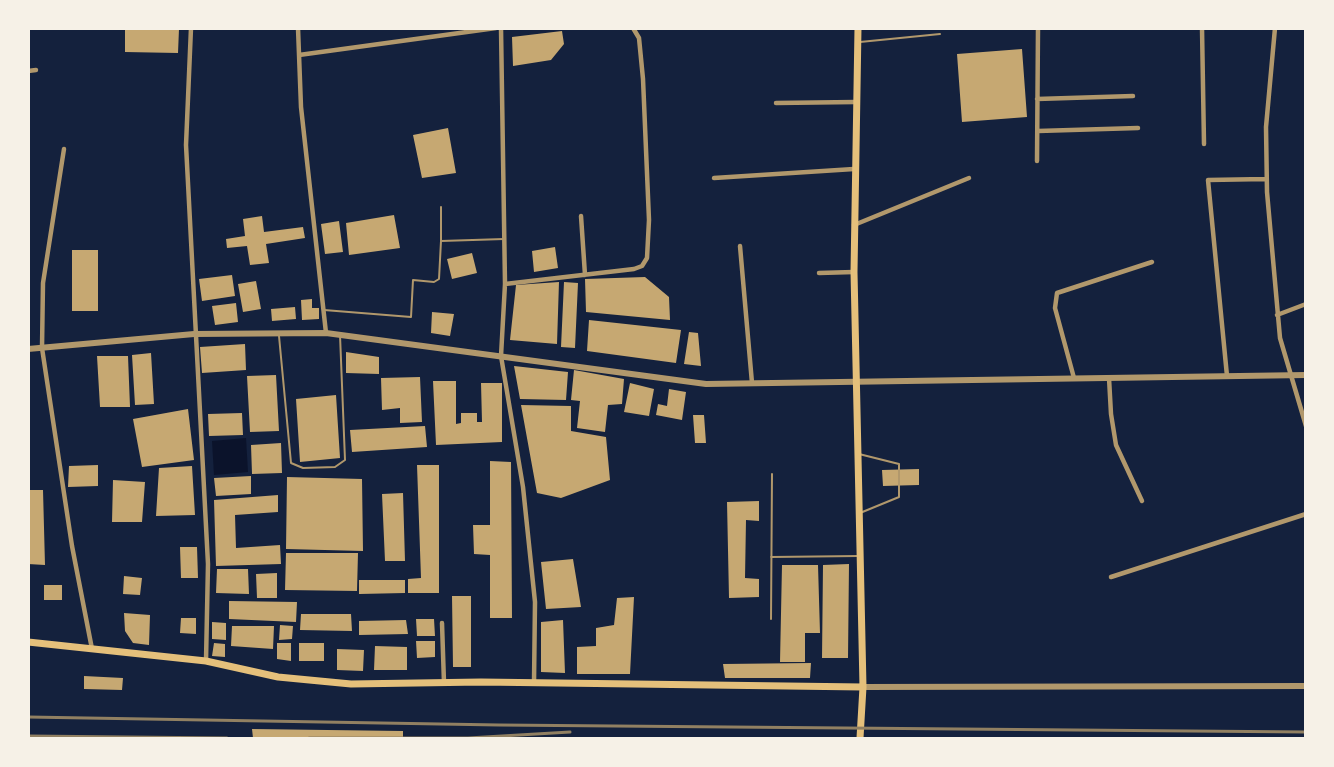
<!DOCTYPE html>
<style>
body{margin:0}
#map{position:relative;width:1334px;height:767px;overflow:hidden;background:#14213d;font-family:Lora,serif}
canvas{display:block}
.frame{position:absolute;inset:0;border:30px solid #f6f1e7;pointer-events:none}
</style>
<div id="map">
<canvas width="1334" height="767"></canvas>
<div class="frame"></div>
</div>
<script>
const ctx = document.querySelector('canvas').getContext('2d');
ctx.lineJoin = 'round';
function fillPath(path, color) {
  ctx.fillStyle = color;
  ctx.fill(path, 'evenodd');
}
function toPath(rows) {
  const path = new Path2D();
  for (const r of rows) {
    path.moveTo(r[0], r[1]);
    for (let i = 2; i < r.length; i += 2) path.lineTo(r[i], r[i + 1]);
  }
  return path;
}
function stroke(path, color, width, dash) {
  ctx.strokeStyle = color;
  ctx.lineWidth = width;
  ctx.lineCap = dash ? 'butt' : 'round';
  ctx.setLineDash(dash || []);
  ctx.stroke(path);
}
fillPath(toPath([
 [246,438,248,472,214,475,212,441]
]), '#0b132b');
fillPath(toPath([
 [125,28,179,29,178,53,125,52],
 [562,31,564,44,551,60,513,66,512,37],
 [1022,49,1027,117,962,122,957,54],
 [448,128,456,173,422,178,413,135],
 [394,215,400,248,349,255,346,223],
 [262,216,264,232,303,227,305,238,266,244,269,263,250,265,247,246,227,248,226,239,245,236,243,219],
 [339,221,343,252,325,254,321,224],
 [555,247,558,268,534,272,532,251],
 [72,250,98,250,98,311,72,311],
 [472,253,477,273,452,279,447,259],
 [232,275,235,296,202,301,199,279],
 [645,277,669,297,670,320,586,312,585,279],
 [256,281,261,309,243,312,238,284],
 [559,282,557,344,510,340,516,285],
 [564,282,578,283,575,348,561,347],
 [312,299,312,308,319,308,319,319,302,320,301,300],
 [236,303,238,322,215,325,212,306],
 [295,307,296,319,272,321,271,309],
 [432,312,454,314,450,336,431,333],
 [589,320,681,330,676,363,587,351],
 [689,332,698,333,701,366,684,364],
 [245,344,246,370,202,373,200,347],
 [346,352,379,357,379,374,346,373],
 [151,353,154,404,135,405,132,355],
 [97,356,128,356,130,407,100,407],
 [514,366,568,372,566,400,520,399],
 [574,370,624,379,622,404,608,405,605,432,577,428,580,401,571,400],
 [276,375,279,431,250,432,247,376],
 [420,377,422,422,400,423,400,408,382,410,381,378],
 [433,381,456,381,456,424,461,423,461,413,477,413,477,422,482,422,481,383,502,383,502,442,436,445],
 [630,383,654,389,649,416,624,412],
 [669,389,686,392,682,420,656,415,658,404,667,406],
 [336,395,340,458,300,462,296,399],
 [521,405,571,406,571,431,606,437,610,480,561,498,537,493],
 [188,409,194,460,142,467,133,419],
 [242,413,243,435,209,436,208,414],
 [693,415,704,415,706,443,695,443],
 [425,426,427,447,352,452,350,430],
 [281,443,282,473,252,474,251,445],
 [490,461,511,462,512,618,490,618,490,555,474,554,473,525,490,525],
 [98,465,98,486,68,487,69,466],
 [417,465,439,465,439,593,408,593,408,579,421,578],
 [192,466,195,515,156,516,159,468],
 [919,469,919,485,883,486,882,470],
 [251,476,251,494,216,496,214,478],
 [287,477,362,479,363,551,286,549],
 [113,480,145,482,142,522,112,522],
 [28,490,43,490,45,565,28,564],
 [403,493,405,561,385,561,382,494],
 [278,495,278,512,235,515,236,548,280,545,281,564,216,566,214,500],
 [759,501,759,521,746,520,745,578,759,579,759,597,729,598,727,502],
 [180,547,197,547,198,578,181,578],
 [286,553,358,553,357,591,285,590],
 [573,559,581,607,546,609,541,562],
 [849,564,848,658,822,658,823,565],
 [782,565,818,565,820,633,805,633,805,662,780,662],
 [217,569,248,569,249,594,216,593],
 [277,573,277,598,257,598,256,574],
 [124,576,142,578,140,595,123,594],
 [359,580,405,580,405,593,359,594],
 [44,585,62,585,62,600,44,600],
 [452,596,471,596,471,667,453,667],
 [634,597,630,674,577,674,577,647,596,646,596,628,614,625,617,598],
 [229,601,297,602,296,622,229,619],
 [124,613,150,615,149,645,133,643,125,631],
 [301,614,351,614,352,631,300,630],
 [181,618,196,618,196,634,180,633],
 [416,619,434,619,435,636,417,636],
 [406,620,408,634,359,635,359,621],
 [563,620,565,673,541,672,541,622],
 [212,622,226,623,226,640,212,639],
 [280,625,293,626,292,639,279,640],
 [232,626,274,626,273,649,231,646],
 [416,641,435,641,435,657,417,658],
 [214,643,225,644,225,657,212,656],
 [277,643,291,643,291,661,277,659],
 [299,643,324,643,324,661,299,661],
 [375,646,407,647,407,670,374,670],
 [337,649,364,650,363,671,337,670],
 [811,663,810,678,725,678,723,664],
 [84,676,123,678,122,690,84,689],
 [252,729,403,731,403,738,253,738]
]), '#c6a872');
stroke(toPath([
 [860,42,940,34],
 [441,207,441,241,504,239],
 [324,310,411,317,413,280,434,282,439,279,441,241],
 [279,336,291,463,303,468,335,467,345,460,340,335],
 [859,454,899,464,899,497,860,513],
 [771,557,858,556],
 [771,619,772,474]
]), '#b1986c', 2);
stroke(toPath([
 [191,28,186,145,208,564,206,661],
 [298,28,301,107,326,333],
 [501,28,505,284,501,356,523,487,535,602,534,683],
 [1202,28,1204,144],
 [1275,28,1266,127,1267,192,1280,338,1306,426],
 [299,55,496,28],
 [28,71,36,70],
 [1037,99,1133,96],
 [776,103,856,102],
 [1038,131,1138,128],
 [64,149,43,283,42,348,72,546,92,649],
 [1037,161,1038,28],
 [714,178,854,169],
 [581,216,585,275],
 [854,225,969,178],
 [740,246,752,383],
 [819,273,854,272],
 [505,284,634,269,642,266,647,258,649,220,643,79,639,38,633,28],
 [1277,315,1306,304],
 [1227,376,1208,180,1266,179],
 [1074,378,1055,308,1057,293,1152,262],
 [1109,378,1111,414,1116,445,1142,501],
 [1111,577,1306,514],
 [442,623,444,683]
]), '#b1986c', 4.5);
stroke(toPath([
 [28,349,194,334,326,333,706,384,1306,375],
 [863,687,1306,686]
]), '#b1986c', 6);
stroke(toPath([
 [858,28,854,272,863,687,860,738],
 [28,642,206,661,278,677,351,684,481,682,863,687]
]), '#e5c07b', 7);
stroke(toPath([
 [28,717,499,725,1306,732],
 [28,736,227,738],
 [309,738,468,738,570,732]
]), '#918062', 3);
</script>
